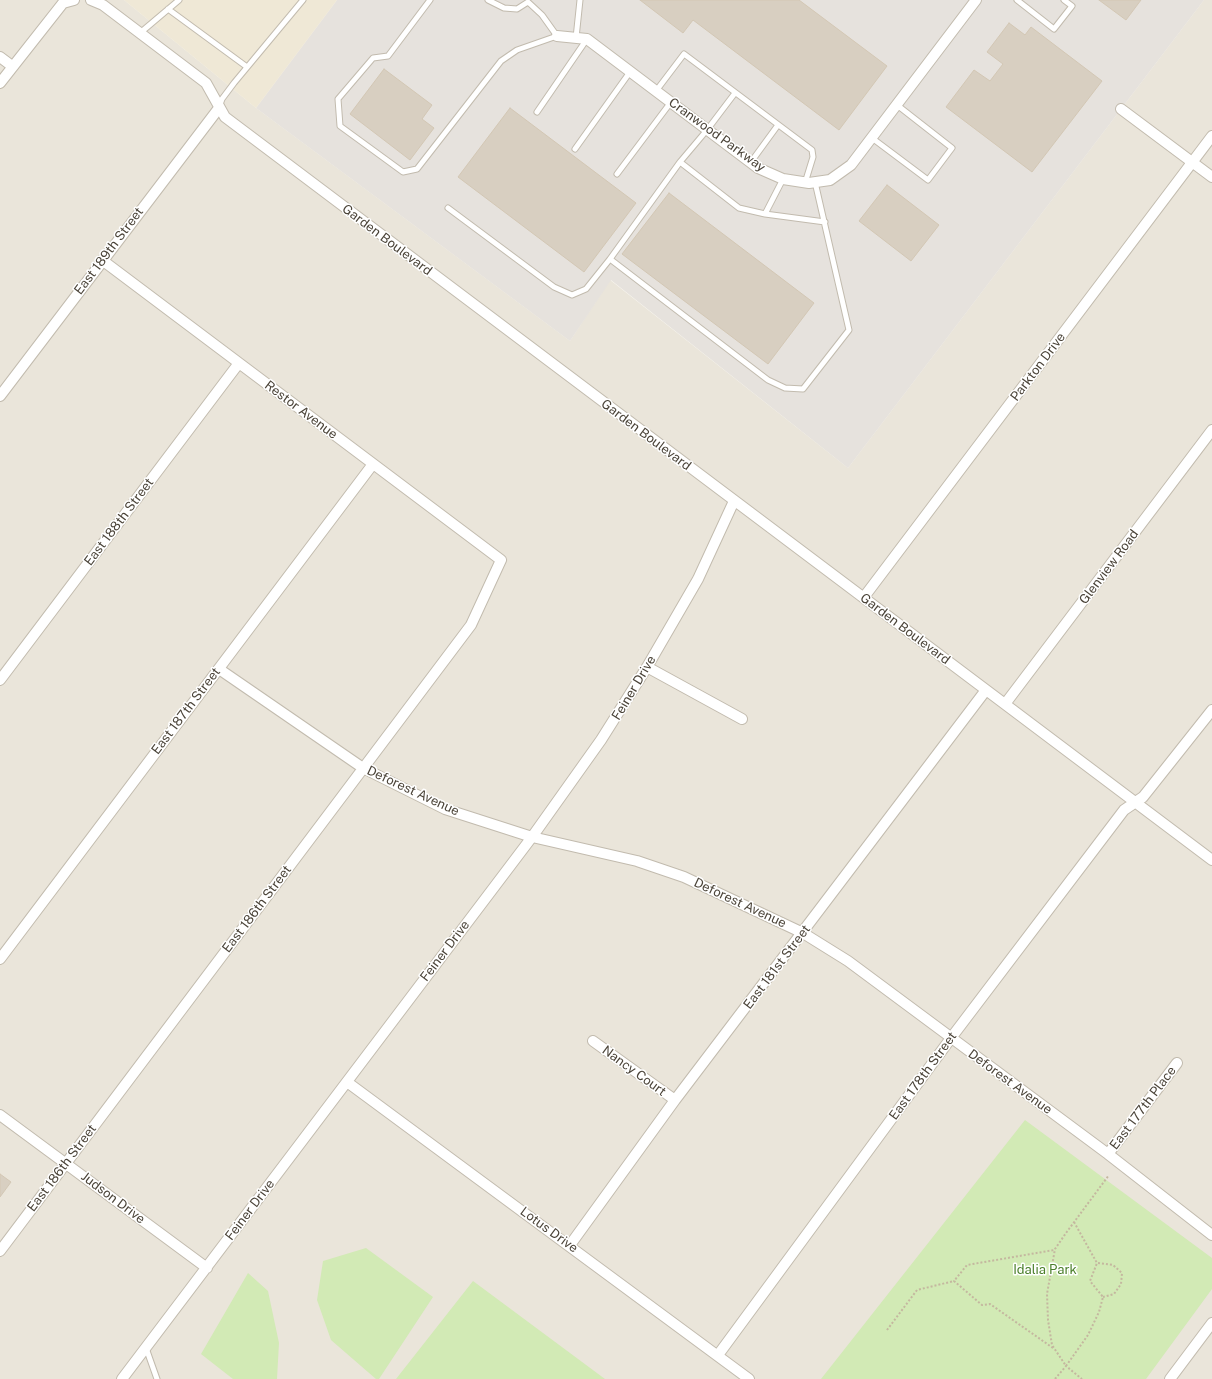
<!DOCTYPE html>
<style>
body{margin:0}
canvas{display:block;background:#f6f3ec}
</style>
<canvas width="1212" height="1379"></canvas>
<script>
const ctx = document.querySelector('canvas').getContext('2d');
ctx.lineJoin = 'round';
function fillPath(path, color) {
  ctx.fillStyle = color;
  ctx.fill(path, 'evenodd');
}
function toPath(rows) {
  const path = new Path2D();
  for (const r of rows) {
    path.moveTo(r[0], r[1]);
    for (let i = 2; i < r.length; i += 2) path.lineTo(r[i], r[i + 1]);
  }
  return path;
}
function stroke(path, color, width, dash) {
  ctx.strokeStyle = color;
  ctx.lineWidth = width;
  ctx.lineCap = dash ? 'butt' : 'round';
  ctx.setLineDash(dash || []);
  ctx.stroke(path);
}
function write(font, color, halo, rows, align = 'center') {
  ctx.font = font + ' "Public Sans",sans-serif';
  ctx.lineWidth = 3;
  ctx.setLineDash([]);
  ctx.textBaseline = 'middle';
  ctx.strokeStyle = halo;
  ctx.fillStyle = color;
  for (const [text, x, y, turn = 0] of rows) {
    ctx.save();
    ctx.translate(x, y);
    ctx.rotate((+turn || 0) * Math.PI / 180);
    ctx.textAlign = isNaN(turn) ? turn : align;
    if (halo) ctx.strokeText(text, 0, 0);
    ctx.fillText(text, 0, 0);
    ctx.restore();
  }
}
fillPath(toPath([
 [0,0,124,0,256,108,570,341,610,280,848,468,1204,0,1212,0,1212,1379,0,1379]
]), '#eae5da');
fillPath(toPath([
 [337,0,1204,0,848,468,611,280,570,341,256,108]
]), '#e6e2dd');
fillPath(toPath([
 [124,0,337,0,256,108]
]), '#efe8d6');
fillPath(toPath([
 [1025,1120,1212,1258,1212,1289,1146,1379,821,1379],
 [366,1248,433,1297,379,1379,376,1379,331,1340,317,1300,323,1261],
 [248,1273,268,1291,279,1343,277,1379,233,1379,201,1354],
 [473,1281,605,1379,396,1379]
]), '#d2eab5');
const building = toPath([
 [640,0,799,0,887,66,839,130,693,20,683,33,640,0],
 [1099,0,1141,0,1126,20,1099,0],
 [1009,23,1025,35,1031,27,1102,81,1032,172,946,107,974,70,990,81,1003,64,987,52,1009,23],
 [384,69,432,105,422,119,434,128,410,160,350,114,384,69],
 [510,108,636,203,584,272,458,177,510,108],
 [887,185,939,225,911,261,859,221,887,185],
 [669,193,814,303,768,364,622,254,669,193],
 [0,1174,11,1182,0,1197,0,1174]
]);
fillPath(building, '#d8cfc1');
stroke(building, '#d3c7b4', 1);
const service = toPath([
 [430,0,388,56,373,58,338,99,340,126,403,172,417,169,501,61,517,50,557,36,542,15,528,2,517,9,504,8,488,0],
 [1017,0,1054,29,1072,6,1064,0],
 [168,9,247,67],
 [140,33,179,0],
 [576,38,580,0],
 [656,91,684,54,812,150,813,157,805,183],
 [219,107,222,99,234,83,303,0],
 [537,112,587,39],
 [872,138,928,180,952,148,897,105],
 [575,149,630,72],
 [680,162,739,208,765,214,783,179],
 [751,162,778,125],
 [617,174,671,102],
 [448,208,554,287,572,295,586,289,610,259,768,380,785,388,803,389,849,330,815,182],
 [765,214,825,222],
 [610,259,680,162,707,130,735,93],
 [146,1348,157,1379]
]);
const minor = toPath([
 [91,0,103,5,206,83,225,117,1212,860],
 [557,36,587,39,758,168,783,179,809,183,830,180,851,165,976,0],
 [0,57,12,66],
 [0,83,63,3,74,0],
 [1121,109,1212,177],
 [0,396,219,108],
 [864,597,1212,136],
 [647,667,742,719],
 [219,669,363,768,445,809,532,837,637,861,684,877,803,933,848,961,1108,1154,1212,1235],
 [0,680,239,363],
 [1005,704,1212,430],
 [0,959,373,464],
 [593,1041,675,1100],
 [347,1082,749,1379],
 [0,1115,207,1268],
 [1108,1154,1177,1063],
 [570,1245,675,1100,986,690],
 [0,1251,471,625,501,560,102,260],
 [718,1355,951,1038,1124,810,1143,797,1212,710],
 [122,1379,532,837,601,740,647,667,698,579,734,501],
 [1170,1379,1212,1323]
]);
stroke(service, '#c2bbae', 7);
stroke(minor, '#c2bbae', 12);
stroke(toPath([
 [1074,1222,1097,1263,1090,1281,1103,1297,1099,1312,1088,1335,1066,1366,1052,1345,1048,1320,1047,1294,1055,1249,1066,1233,1109,1175],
 [1098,1263,1113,1265,1122,1273,1121,1284,1114,1294,1103,1297],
 [887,1330,917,1290,954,1281],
 [1053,1348,990,1304,982,1305,954,1281,967,1265,1054,1250],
 [1055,1379,1066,1366,1082,1379]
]), '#c4b79f', 2, [2, 2]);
stroke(service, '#fff', 5);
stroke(minor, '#fff', 10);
write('13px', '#4b4439', '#fff', [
 ["Cranwood Parkway",717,135,36],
 ["Garden Boulevard",387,240,37],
 ["East 189th Street",109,251,-53],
 ["Parkton Drive",1038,367,-53],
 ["Restor Avenue",301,410,37],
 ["Garden Boulevard",646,435,37],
 ["East 188th Street",119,522,-53],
 ["Glenview Road",1109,567,-53],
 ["Garden Boulevard",905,629,37],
 ["Feiner Drive",634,688,-59],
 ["East 187th Street",186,711,-53],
 ["Deforest Avenue",413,791,25],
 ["Deforest Avenue",740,903,25],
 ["East 186th Street",257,909,-53],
 ["Feiner Drive",445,951,-53],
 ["East 181st Street",777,967,-53],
 ["Nancy Court",634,1071,36],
 ["East 178th Street",923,1076,-54],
 ["Deforest Avenue",1010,1082,36],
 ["East 177th Place",1143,1108,-53],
 ["East 186th Street",62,1168,-53],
 ["Judson Drive",113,1198,37],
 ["Feiner Drive",250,1210,-53],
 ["Lotus Drive",549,1230,36]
]);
write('13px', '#4a7f2a', '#fff', [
 ["Idalia Park",1045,1270]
]);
</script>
